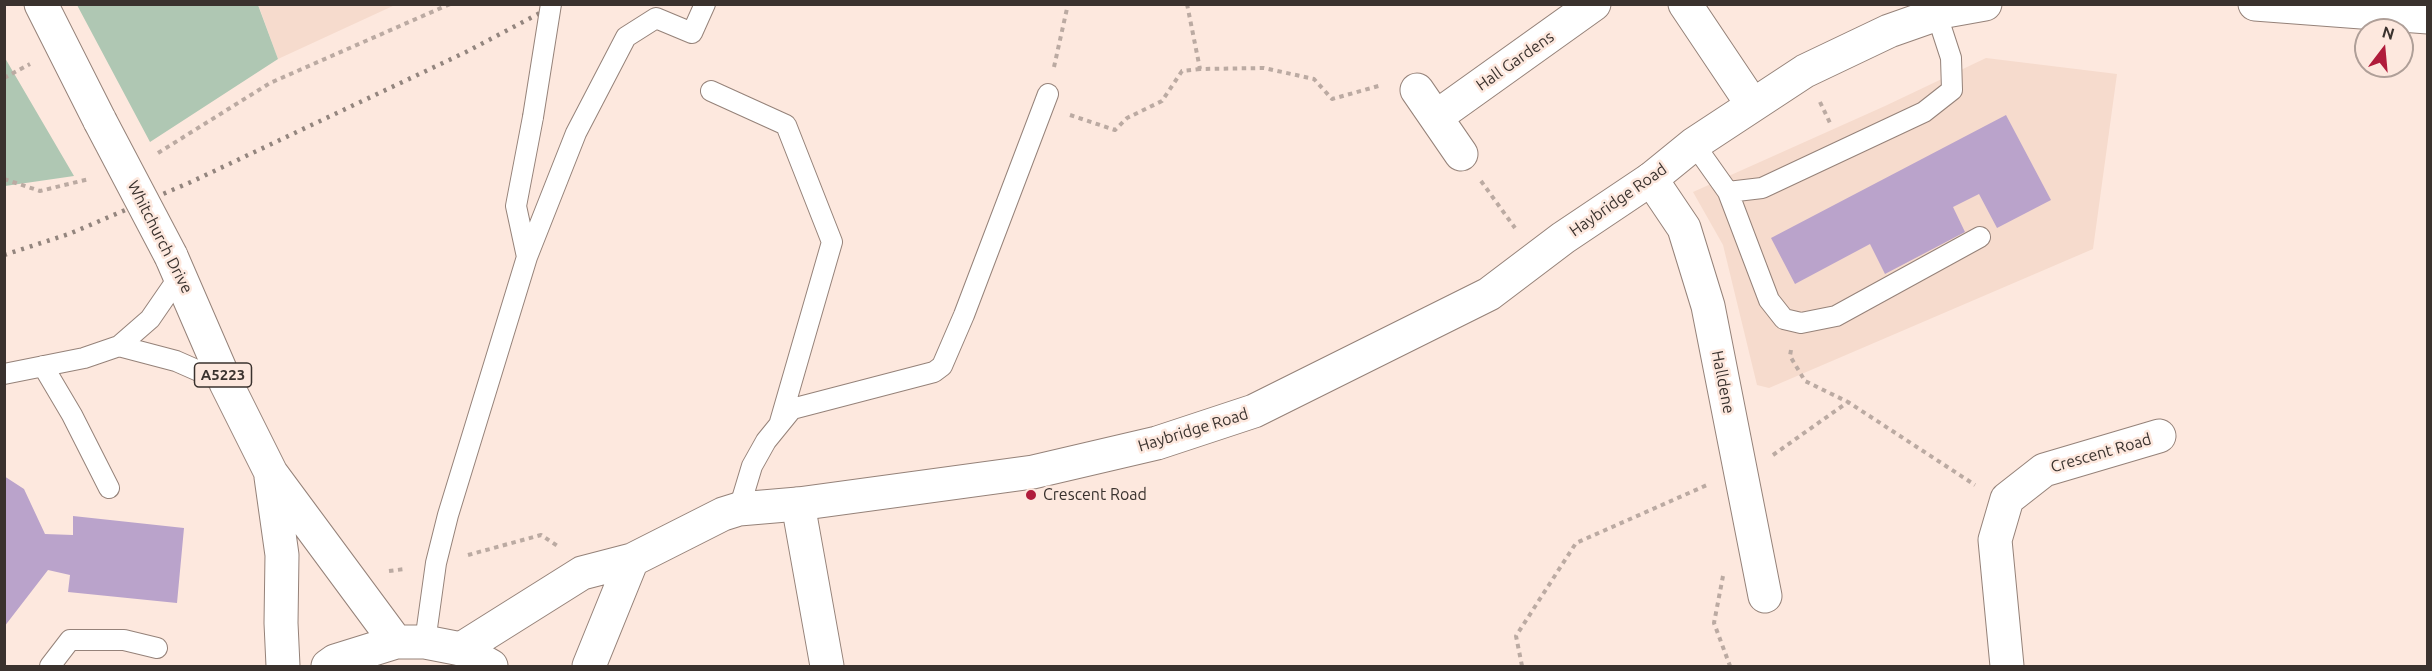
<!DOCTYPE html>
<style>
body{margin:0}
#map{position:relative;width:2432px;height:671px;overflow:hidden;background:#fde8de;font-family:Ubuntu,sans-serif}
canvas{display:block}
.frame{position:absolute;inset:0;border:6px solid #3a322e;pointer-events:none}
.north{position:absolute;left:2354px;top:18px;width:60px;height:60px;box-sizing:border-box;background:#fde8de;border:2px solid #af9f98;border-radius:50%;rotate:16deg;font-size:16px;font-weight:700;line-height:24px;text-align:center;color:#3a322e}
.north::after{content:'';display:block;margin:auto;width:21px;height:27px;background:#b01c3b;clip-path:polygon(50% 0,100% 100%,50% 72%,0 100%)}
</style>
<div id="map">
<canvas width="2432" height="671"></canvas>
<div class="frame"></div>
<div class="north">N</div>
</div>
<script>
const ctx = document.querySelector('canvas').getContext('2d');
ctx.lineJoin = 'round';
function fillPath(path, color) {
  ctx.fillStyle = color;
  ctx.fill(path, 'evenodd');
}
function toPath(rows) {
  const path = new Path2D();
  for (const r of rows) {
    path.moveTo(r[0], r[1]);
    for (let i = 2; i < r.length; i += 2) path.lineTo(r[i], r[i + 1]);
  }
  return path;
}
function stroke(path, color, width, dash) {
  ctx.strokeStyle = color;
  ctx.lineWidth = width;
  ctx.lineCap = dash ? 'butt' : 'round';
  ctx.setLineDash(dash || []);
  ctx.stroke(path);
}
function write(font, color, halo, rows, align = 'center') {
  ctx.font = font + ' Ubuntu,sans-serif';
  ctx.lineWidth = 5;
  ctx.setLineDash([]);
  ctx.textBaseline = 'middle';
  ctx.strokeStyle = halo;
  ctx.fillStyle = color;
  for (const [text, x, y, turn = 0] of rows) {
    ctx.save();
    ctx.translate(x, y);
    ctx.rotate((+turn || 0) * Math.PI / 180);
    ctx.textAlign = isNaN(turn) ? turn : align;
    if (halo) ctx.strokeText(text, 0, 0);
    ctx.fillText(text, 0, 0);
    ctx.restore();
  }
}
fillPath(toPath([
 [258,4,395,5,278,59],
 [1986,58,2117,74,2093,249,1769,388,1757,385,1723,245,1693,192,1885,106]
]), '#f6dbcd');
fillPath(toPath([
 [77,5,258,5,278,59,150,142],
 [4,58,5,58,74,176,5,186]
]), '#afc7b3');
fillPath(toPath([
 [2006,115,2051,200,1997,228,1979,194,1953,207,1965,232,1885,274,1870,244,1795,284,1771,238],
 [4,476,24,489,45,534,73,535,73,516,184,528,177,603,68,592,70,575,48,570,4,627]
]), '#baa3cb');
const service = toPath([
 [711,91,786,125,832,242,780,422],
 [1694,144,1728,192,1762,188,1924,112,1952,90,1951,58,1937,15],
 [1728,192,1769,300,1784,319,1801,323,1836,316,1980,237],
 [527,257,516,206,533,117],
 [119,346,176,361,226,383],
 [43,366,72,415,109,488],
 [4,374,84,358,119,346,150,319,181,274],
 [739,509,752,466,766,441,792,409,934,372,942,366,964,315,1048,94],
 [425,642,436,563,448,515,527,257,576,133,626,37,656,18,692,33,705,4],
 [50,666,70,640,124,640,157,648]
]);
const minor = toPath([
 [1685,4,1752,104],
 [1417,90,1461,154],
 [1436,117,1594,4],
 [1651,179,1684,228,1708,306,1765,596],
 [798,504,827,666],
 [2007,666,1995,540,2007,499,2044,470,2159,436]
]);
const tertiary = toPath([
 [2255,4,2428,17],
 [461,649,582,573,632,560,723,514,739,509,798,504,1033,472,1157,443,1254,411,1489,294,1563,238,1651,179,1694,144,1805,71,1889,31,1946,11,1985,4],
 [589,666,632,560]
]);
const primary = toPath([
 [41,4,100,121],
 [171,256,226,383,271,473,396,642],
 [271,477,282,555,281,623,283,666],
 [328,666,335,661,396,642,425,642,461,649,491,666]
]);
stroke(service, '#958279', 22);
stroke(minor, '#958279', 35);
stroke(tertiary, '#958279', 35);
stroke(primary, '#958279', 35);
stroke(toPath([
 [1187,4,1200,69,1264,68,1314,79,1332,99,1382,85],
 [1054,67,1068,4],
 [4,78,30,64],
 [1820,102,1831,125],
 [1070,115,1115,130,1127,118,1162,101,1182,71,1200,69],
 [158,153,270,83,450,4],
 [4,179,40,191,89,179],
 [1481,181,1515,228],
 [1791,350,1790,356,1805,381,1848,402],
 [1773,455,1848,402,1975,485],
 [468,555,541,535,559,547],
 [389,571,405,569],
 [1723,576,1714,623,1730,666],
 [1522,666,1516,636,1576,543,1707,485]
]), '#bbaaa2', 4, [4.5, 4.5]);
stroke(service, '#fff', 20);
stroke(minor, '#fff', 33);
stroke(tertiary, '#fff', 33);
stroke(primary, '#fff', 33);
stroke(toPath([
 [4,255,69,234,191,182,466,52,557,4]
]), '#93857e', 4.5, [3, 6]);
const serviceBridge = toPath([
 [533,117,551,4]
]);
const primaryBridge = toPath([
 [100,121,171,256]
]);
stroke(serviceBridge, '#958279', 22, []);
stroke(primaryBridge, '#958279', 35, []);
stroke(serviceBridge, '#fff', 20);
stroke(primaryBridge, '#fff', 33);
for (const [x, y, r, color] of [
 [1031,495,6,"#b01c3b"]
]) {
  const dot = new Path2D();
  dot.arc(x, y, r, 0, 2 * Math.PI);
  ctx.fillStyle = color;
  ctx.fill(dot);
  stroke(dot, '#fde8de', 2);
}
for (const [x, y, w] of [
 [223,375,57]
]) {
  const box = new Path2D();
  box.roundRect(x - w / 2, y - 12, w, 24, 4.5);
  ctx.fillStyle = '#fde8de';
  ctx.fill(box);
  stroke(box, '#3a322e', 1.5);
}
write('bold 15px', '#3a322e', null, [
 ["A5223",223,375]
]);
write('16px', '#3a322e', '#fde8de', [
 ["Hall Gardens",1515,61,-35],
 ["Haybridge Road",1618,200,-35],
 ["Whitchurch Drive",160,237,63],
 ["Halldene",1723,382,79],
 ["Haybridge Road",1193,430,-17],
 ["Crescent Road",2101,453,-16]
]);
write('16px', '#3a322e', '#fde8de', [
 ["Crescent Road",1043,495]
], 'left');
</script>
